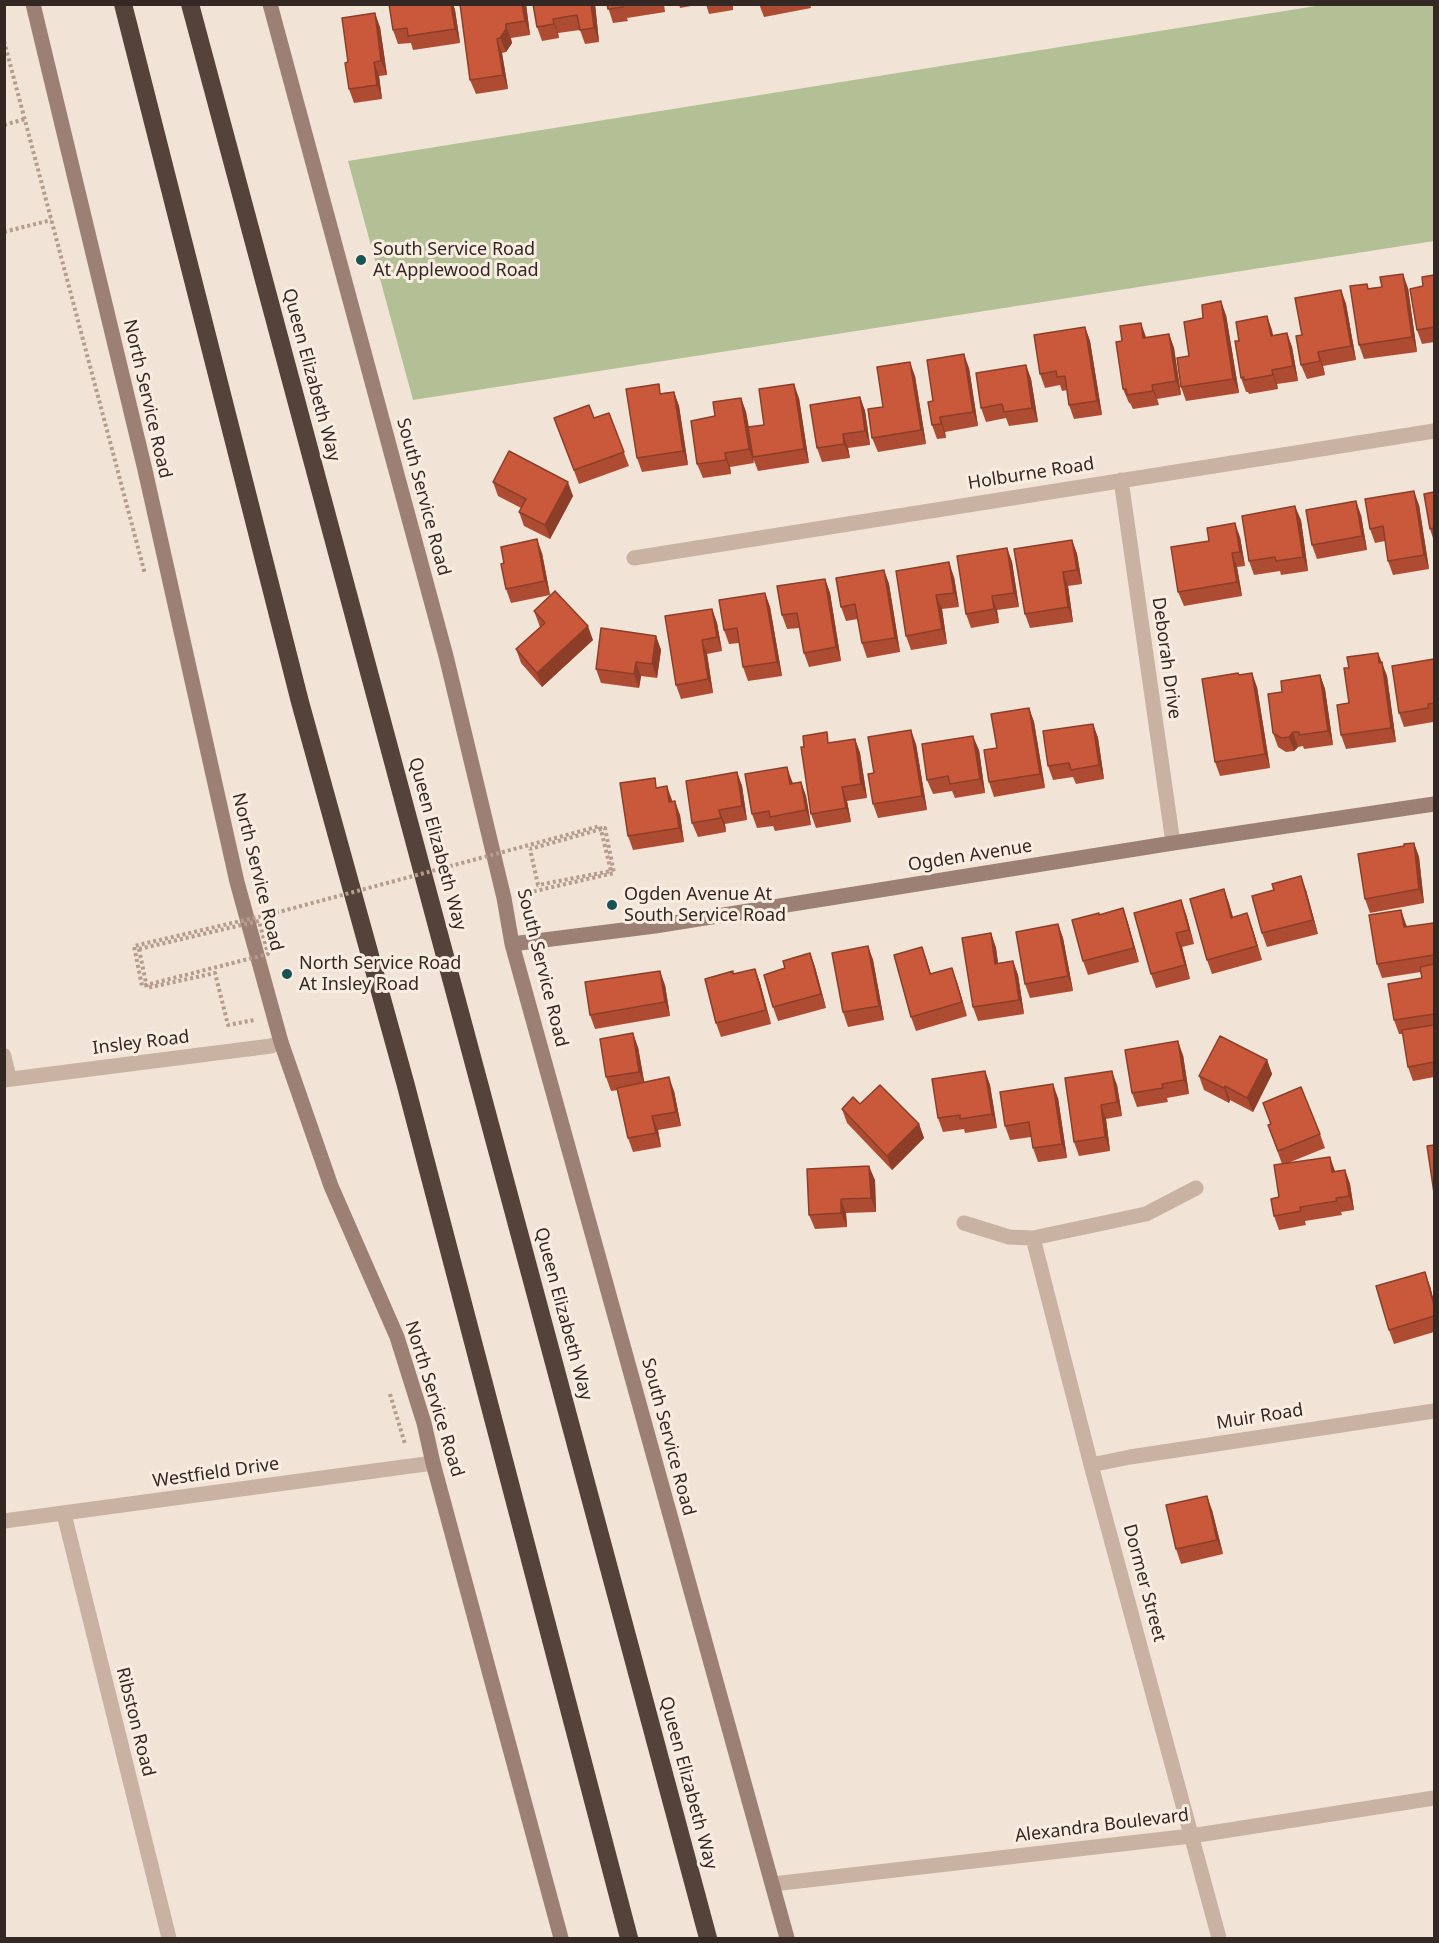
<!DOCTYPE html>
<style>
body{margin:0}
#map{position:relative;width:1439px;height:1943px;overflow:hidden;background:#f1e3d5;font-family:"Noto Sans",sans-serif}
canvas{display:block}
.frame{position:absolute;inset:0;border:6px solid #332824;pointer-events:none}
</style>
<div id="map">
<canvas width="1439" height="1943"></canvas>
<div class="frame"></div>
</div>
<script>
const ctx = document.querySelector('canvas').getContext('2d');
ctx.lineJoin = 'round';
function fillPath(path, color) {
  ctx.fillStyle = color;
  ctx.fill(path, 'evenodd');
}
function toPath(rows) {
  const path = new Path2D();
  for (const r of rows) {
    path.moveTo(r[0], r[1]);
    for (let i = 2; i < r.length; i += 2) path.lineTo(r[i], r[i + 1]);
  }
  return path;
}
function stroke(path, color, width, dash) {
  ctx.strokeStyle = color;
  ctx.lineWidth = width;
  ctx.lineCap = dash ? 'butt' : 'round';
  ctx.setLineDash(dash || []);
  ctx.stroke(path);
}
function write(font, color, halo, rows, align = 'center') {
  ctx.font = font + ' "Noto Sans",sans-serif';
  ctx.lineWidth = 6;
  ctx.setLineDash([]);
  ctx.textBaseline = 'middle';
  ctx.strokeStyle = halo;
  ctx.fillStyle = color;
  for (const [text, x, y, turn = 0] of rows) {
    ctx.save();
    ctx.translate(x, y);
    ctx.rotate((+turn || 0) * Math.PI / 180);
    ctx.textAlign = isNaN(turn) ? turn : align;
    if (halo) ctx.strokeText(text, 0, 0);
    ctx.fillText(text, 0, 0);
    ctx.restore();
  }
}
fillPath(toPath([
 [1322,5,1434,5,1434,241,413,400,348,161]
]), '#b3c095');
stroke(toPath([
 [4,41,145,574],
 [4,125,25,119],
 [4,232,51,220],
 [522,894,614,873,605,828,530,849],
 [139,949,147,988,215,973,228,1025,254,1020],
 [390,1394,405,1444]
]), '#b59c8c', 4, [3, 3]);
stroke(toPath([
 [4,1055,10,1079]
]), '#c9b2a1', 14);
stroke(toPath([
 [1121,480,1173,843],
 [634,558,1434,431],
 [4,1080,271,1046,281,1042],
 [964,1223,1009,1237,1033,1238,1146,1214,1196,1188],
 [1033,1238,1091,1465,1219,1938],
 [1091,1465,1130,1457,1434,1411],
 [64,1514,169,1938],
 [4,1521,433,1463],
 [773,1884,1191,1836,1434,1798]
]), '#c9b2a1', 15);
stroke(toPath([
 [33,4,145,470,237,882,281,1042,331,1186,397,1337,424,1423,433,1463,561,1938],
 [270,4,446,656,504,898,512,944,787,1938],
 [512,944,655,926,1173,843,1434,804]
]), '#9c8073', 15);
stroke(toPath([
 [123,4,300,702,405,1082,629,1938],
 [190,4,708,1938]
]), '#54423b', 18);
stroke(toPath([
 [139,949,259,921,268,954,142,986,134,946,275,913,600,826,611,871,538,885,530,849]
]), '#b59c8c', 4, [3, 3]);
fillPath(toPath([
 [389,4,453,4,455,10,460,43,413,50,411,43,398,44,393,30],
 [460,4,526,4,530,35,511,38,512,43,506,52,502,53,508,89,476,94,470,80],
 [533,4,595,4,599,42,585,44,580,30,558,33,559,38,542,41,537,27],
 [607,4,664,4,665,12,627,18,628,21,613,23],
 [679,4,702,4,680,8],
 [706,4,733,4,733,10,709,14],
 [759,4,810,4,811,8,764,17],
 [380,27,387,75,379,76,382,99,354,103,349,89,348,62],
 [1434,275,1434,342,1422,344,1417,330,1423,286],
 [1382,287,1408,288,1417,352,1364,359,1359,345,1369,288],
 [1341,290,1346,304,1356,360,1323,366,1325,375,1307,379,1301,365,1302,335],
 [1226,315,1239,393,1186,401,1181,387,1189,356],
 [1267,316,1273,336,1287,333,1292,347,1298,381,1277,384,1278,389,1249,394,1248,392,1246,392,1241,378,1239,341],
 [1085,327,1090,341,1102,415,1074,419,1069,405,1067,390,1062,391,1060,385,1045,388,1040,374],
 [1169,334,1174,348,1181,395,1157,399,1159,405,1133,409,1130,403,1129,403,1123,389,1146,338],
 [1026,365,1031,379,1038,422,1009,426,1006,418,986,422,981,408],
 [969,368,978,426,945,432,946,438,937,439,932,425,933,401],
 [915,376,926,444,878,452,872,438,883,407],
 [674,392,679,406,688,465,642,472,637,458,662,393],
 [860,397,865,411,870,445,848,448,850,458,822,462,817,448],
 [741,398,746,412,749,427,764,425,799,398,809,463,758,471,753,458,754,463,730,467,731,474,703,478,697,464,715,416],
 [609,413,629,466,579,484,554,418,594,418],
 [493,482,573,496,550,539,524,526,519,512,521,508,498,496],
 [1434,492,1434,541,1430,529],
 [1419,505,1429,569,1393,575,1388,561,1385,541,1375,543,1370,529],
 [1361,515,1367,550,1317,559,1312,545],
 [1301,520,1308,571,1281,575,1280,571,1254,575,1249,561],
 [1240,537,1245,566,1237,567,1242,596,1184,606,1178,592,1209,541],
 [1072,540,1077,554,1082,584,1068,586,1073,622,1030,628,1025,614],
 [1007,548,1012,562,1019,607,997,610,999,623,971,628,966,614],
 [542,553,550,595,511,603,506,589,504,563],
 [884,570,889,584,900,652,867,658,862,643,858,619,846,621,841,607],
 [896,571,954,577,959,607,942,609,947,644,911,650,906,636],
 [825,579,830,593,841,661,809,667,804,653,800,628,787,629,782,615],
 [765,593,770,607,782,676,748,681,743,667,739,643,729,644,724,630],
 [712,609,717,623,722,651,707,654,713,693,681,699,676,685],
 [534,611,593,640,542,687,521,663,516,649,540,627],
 [656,636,661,650,657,678,641,676,639,688,601,683,596,669],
 [1378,653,1387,676,1396,742,1346,749,1341,735,1349,703,1349,668],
 [1434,659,1434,718,1433,718,1433,722,1404,727,1399,713],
 [1239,675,1257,687,1270,768,1220,776,1215,762],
 [1320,675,1325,689,1333,745,1304,749,1303,746,1298,747,1294,751,1286,752,1278,747,1273,733,1282,692],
 [1029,708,1034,722,1045,788,994,797,989,782,997,748],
 [1093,724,1098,738,1104,779,1076,784,1073,777,1053,780,1048,766],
 [855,739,860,753,867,798,847,801,851,822,816,828,811,814,830,743],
 [916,744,927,810,878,818,873,804,874,773],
 [979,750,985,793,955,798,952,791,933,794,927,780],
 [737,772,742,786,747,820,725,824,726,832,698,837,692,823],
 [792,781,793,783,801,782,806,796,811,825,775,831,773,826,757,828,752,814],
 [658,787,672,801,680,815,684,842,633,850,628,836],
 [1414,843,1419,857,1424,903,1370,913,1365,899,1404,846],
 [1224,889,1233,917,1252,927,1262,960,1212,974,1207,960],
 [1274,890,1306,890,1318,934,1267,947,1262,933],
 [1123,908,1128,923,1139,962,1088,975,1083,961,1100,915],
 [1186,914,1194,944,1182,947,1190,979,1156,988,1151,974],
 [1434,923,1434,1077,1413,1081,1408,1067,1403,1034,1399,1034,1394,1020,1422,978,1421,972,1382,978,1377,964,1406,924,1407,927],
 [1058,924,1063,938,1073,991,1030,998,1025,984],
 [991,933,996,948,998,963,1013,961,1018,975,1024,1014,978,1021,973,1007],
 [868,946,873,960,884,1020,848,1027,843,1012],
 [922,947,931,974,957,982,967,1016,916,1031,911,1017],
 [810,953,815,967,826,1008,778,1021,773,1007,785,968],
 [755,969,760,983,771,1024,721,1037,716,1023,734,974],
 [665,985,670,1016,595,1029,590,1015],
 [638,1047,644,1082,674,1091,681,1126,658,1130,661,1147,633,1152,628,1138,618,1090,611,1091,606,1077],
 [1183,1055,1189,1094,1167,1098,1168,1102,1137,1107,1132,1093],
 [1267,1060,1272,1074,1253,1112,1230,1100,1229,1103,1204,1090,1199,1076],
 [985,1071,990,1085,997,1128,965,1133,964,1129,943,1132,938,1118],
 [1065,1078,1117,1085,1122,1116,1106,1119,1110,1151,1079,1156,1074,1142],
 [1058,1098,1067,1158,1038,1162,1033,1148,1031,1137,1010,1140,1005,1126],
 [1263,1103,1320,1134,1325,1148,1288,1163,1335,1171,1345,1170,1350,1184,1354,1210,1341,1212,1342,1215,1305,1221,1306,1225,1279,1230,1274,1216,1279,1197,1282,1164,1268,1125,1271,1124],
 [860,1104,919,1124,924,1138,892,1170,847,1123,842,1109],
 [875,1180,876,1212,846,1213,847,1227,815,1229,809,1215],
 [1430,1286,1434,1302,1434,1332,1394,1344,1389,1330],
 [1212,1510,1223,1554,1181,1564,1176,1549]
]), '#ae4c33');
fillPath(toPath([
 [451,4,453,4,455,10,460,43,455,29],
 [522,4,526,4,530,35,525,21],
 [591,4,595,4,599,42,594,28],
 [375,13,380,27,387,75,381,61],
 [553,19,558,33,559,38,554,24],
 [506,24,512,43,506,52,500,38],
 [497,39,502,53,508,89,503,75],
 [374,62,379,76,382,99,377,85],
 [1403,274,1408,288,1417,352,1412,337],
 [1341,290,1346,304,1356,360,1351,346],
 [1221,301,1226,315,1239,393,1233,379],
 [1267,316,1272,330,1276,350,1271,336],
 [1141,323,1146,337,1148,353,1143,338],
 [1085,327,1090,341,1102,415,1097,401],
 [1287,333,1292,347,1298,381,1293,366],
 [1169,334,1174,348,1181,395,1176,381],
 [1318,352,1323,366,1325,375,1320,361],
 [964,354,969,368,978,426,973,412],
 [910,362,915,376,926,444,921,430],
 [1026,365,1031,379,1038,422,1032,408],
 [1272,370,1277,384,1278,389,1273,375],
 [794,384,799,398,809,463,804,449],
 [1152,385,1157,399,1159,405,1153,391],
 [674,392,679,406,688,465,683,451],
 [860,397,865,411,870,445,865,431],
 [741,398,746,412,754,463,749,449],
 [940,417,945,432,946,438,941,424],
 [843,434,848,448,850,458,844,444],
 [725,453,730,467,731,474,726,460],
 [568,482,573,496,550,539,545,525],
 [1414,491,1419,505,1429,569,1424,555],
 [1356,501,1361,515,1367,550,1362,536],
 [1295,506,1301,520,1308,571,1303,557],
 [1235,523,1240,537,1245,566,1240,552],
 [537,539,542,553,550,595,545,581],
 [1072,540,1077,554,1082,584,1077,570],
 [1007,548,1012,562,1019,607,1014,593],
 [1232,553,1237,567,1242,596,1237,582],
 [949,562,954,577,959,607,954,593],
 [884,570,889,584,900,652,895,638],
 [1063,572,1068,586,1073,622,1068,607],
 [825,579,830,593,841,661,836,647],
 [765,593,770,607,782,676,777,662],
 [936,595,942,609,947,644,942,629],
 [992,596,997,610,999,623,994,609],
 [712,609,717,623,722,651,717,637],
 [588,626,593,640,542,687,537,673],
 [656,636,661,650,657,678,652,664],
 [702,640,707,654,713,693,708,679],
 [1378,653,1387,676,1396,742,1391,728],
 [636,662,641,676,639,688,634,674],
 [1252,673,1257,687,1270,768,1265,754],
 [1320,675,1325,689,1333,745,1328,731],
 [1029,708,1034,722,1045,788,1040,774],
 [1093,724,1098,738,1104,779,1099,765],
 [911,730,916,744,927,810,922,796],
 [1293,732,1298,747,1294,751,1289,737],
 [973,736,979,750,985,793,980,779],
 [855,739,860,753,867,798,861,784],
 [787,767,792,781,795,798,790,784],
 [737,772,742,786,747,820,742,806],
 [801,782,806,796,811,825,806,810],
 [667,786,672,800,674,816,669,802],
 [842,787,847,801,851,822,846,808],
 [675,801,680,815,684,842,679,828],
 [719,810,725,824,726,832,721,818],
 [1414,843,1419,857,1424,903,1419,889],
 [1301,876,1306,890,1318,934,1313,920],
 [1224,889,1229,903,1237,932,1231,918],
 [1181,900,1186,914,1194,944,1189,930],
 [1123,908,1128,923,1139,962,1134,948],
 [1401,910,1406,924,1409,942,1404,927],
 [1247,913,1252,927,1262,960,1257,946],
 [1058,924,1063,938,1073,991,1068,976],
 [991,933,996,948,1000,978,995,964],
 [1176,933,1182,947,1190,979,1185,965],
 [868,946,873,960,884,1020,879,1006],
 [922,947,927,961,935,988,930,974],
 [810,953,815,967,826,1008,821,994],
 [1013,961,1018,975,1024,1014,1019,1000],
 [952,968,957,982,967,1016,962,1002],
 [755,969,760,983,771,1024,766,1010],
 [660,971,665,985,670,1016,665,1002],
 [633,1033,638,1047,645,1086,639,1072],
 [1178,1041,1183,1055,1189,1094,1184,1080],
 [1267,1060,1272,1074,1253,1112,1247,1098],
 [985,1071,990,1085,997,1128,992,1114],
 [1112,1071,1117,1085,1122,1116,1117,1102],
 [669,1077,674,1091,681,1126,676,1112],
 [1053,1084,1058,1098,1067,1158,1062,1144],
 [1225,1086,1230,1100,1229,1103,1224,1088],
 [1101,1105,1106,1119,1110,1151,1105,1137],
 [652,1116,658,1130,661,1147,656,1133],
 [919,1124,924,1138,892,1170,887,1156],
 [1330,1157,1335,1171,1338,1186,1332,1172],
 [869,1166,875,1180,876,1212,871,1198],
 [1345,1170,1350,1184,1354,1210,1349,1196],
 [841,1199,846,1213,847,1227,841,1213],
 [1425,1272,1430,1286,1434,1302,1434,1305],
 [1207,1496,1212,1510,1223,1554,1217,1540]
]), '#8d3e29');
const building = toPath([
 [389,4,451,4,455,29,408,36,407,28,393,30,389,4],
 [460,4,522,4,525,21,506,24,506,29,500,38,497,39,503,75,470,80,460,4],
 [533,4,591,4,594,28,580,30,577,15,553,19,554,24,537,27,533,4],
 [607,4,622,4,623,7,608,9,607,4],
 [375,13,381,61,374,62,377,85,349,89,345,63,348,62,342,18,375,13],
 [1403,274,1412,337,1359,345,1350,286,1367,284,1368,289,1382,287,1380,277,1403,274],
 [1434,275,1434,327,1417,330,1410,289,1423,286,1422,277,1434,275],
 [1341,290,1351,346,1318,352,1320,361,1301,365,1296,336,1302,335,1295,298,1341,290],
 [1221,301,1233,379,1181,387,1177,358,1189,356,1184,322,1203,318,1202,305,1221,301],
 [1267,316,1271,336,1287,333,1293,366,1272,370,1273,375,1244,380,1244,377,1241,378,1235,341,1239,341,1236,322,1267,316],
 [1141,323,1143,338,1169,334,1176,381,1152,385,1153,391,1127,395,1126,389,1123,389,1116,342,1122,341,1120,326,1141,323],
 [1085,327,1097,401,1069,405,1065,376,1057,377,1056,371,1040,374,1034,335,1085,327],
 [964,354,973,412,940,417,941,424,932,425,928,402,933,401,927,360,964,354],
 [910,362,921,430,872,438,868,409,883,407,877,367,910,362],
 [1026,365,1032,408,1004,412,1002,404,981,408,976,373,1026,365],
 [659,384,660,394,674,392,683,451,637,458,626,389,659,384],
 [794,384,804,449,753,457,748,427,764,425,759,389,794,384],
 [860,397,865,431,843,434,844,444,817,448,810,405,860,397],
 [741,398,749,449,725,453,726,460,697,464,691,421,715,416,713,402,741,398],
 [589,405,594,418,609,413,624,452,574,470,554,418,589,405],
 [509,451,568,482,545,525,519,512,526,499,493,482,509,451],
 [1414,491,1424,555,1388,561,1383,526,1370,529,1365,499,1414,491],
 [1434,492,1434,528,1430,529,1424,494,1434,492],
 [1356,501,1362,536,1312,545,1306,510,1356,501],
 [1295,506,1303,557,1276,561,1275,557,1249,561,1242,516,1295,506],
 [1235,523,1240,552,1232,553,1237,582,1178,592,1171,547,1209,541,1207,528,1235,523],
 [537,539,545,581,506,589,501,564,504,563,501,547,537,539],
 [1072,540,1077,570,1063,572,1068,607,1025,614,1014,549,1072,540],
 [1007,548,1014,593,992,596,994,609,966,614,957,556,1007,548],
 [949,562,954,593,936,595,942,629,906,636,896,571,949,562],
 [884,570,895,638,862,643,855,604,841,607,836,578,884,570],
 [825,579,836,647,804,653,797,613,782,615,777,586,825,579],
 [555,591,588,626,537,673,516,649,545,623,534,611,555,591],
 [765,593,777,662,743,667,737,628,724,630,719,600,765,593],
 [712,609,717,637,702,640,708,679,676,685,665,616,712,609],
 [601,628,656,636,652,664,636,662,634,674,596,669,601,628],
 [1378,653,1379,663,1382,662,1391,728,1341,735,1337,705,1349,703,1344,668,1349,668,1347,657,1378,653],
 [1434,659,1434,703,1428,704,1428,708,1399,713,1392,666,1434,659],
 [1238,673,1239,675,1252,673,1265,754,1215,762,1202,679,1238,673],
 [1320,675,1328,731,1299,735,1299,732,1293,732,1289,737,1281,738,1273,733,1268,694,1282,692,1281,681,1320,675],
 [1029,708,1040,774,989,782,984,750,997,748,991,714,1029,708],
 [1093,724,1099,765,1071,770,1069,763,1048,766,1043,731,1093,724],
 [911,730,922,796,873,804,868,774,874,773,868,737,911,730],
 [827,732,828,743,855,739,861,784,842,787,846,808,811,814,801,747,804,747,803,736,827,732],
 [973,736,980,779,950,784,948,776,927,780,922,744,973,736],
 [787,767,790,784,801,782,806,810,770,817,769,811,752,814,745,774,787,767],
 [737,772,742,806,719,810,721,818,692,823,686,781,737,772],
 [655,778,656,788,667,786,669,802,675,801,679,828,628,836,620,783,655,778],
 [1414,843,1419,889,1365,899,1358,854,1404,846,1404,844,1414,843],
 [1301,876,1313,920,1262,933,1252,896,1274,890,1272,884,1301,876],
 [1224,889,1231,918,1247,913,1257,946,1207,960,1190,899,1224,889],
 [1181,900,1189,930,1176,933,1185,965,1151,974,1134,913,1181,900],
 [1123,908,1134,948,1083,961,1072,920,1099,913,1099,915,1123,908],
 [1401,910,1404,927,1434,923,1434,955,1377,964,1369,915,1401,910],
 [1058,924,1068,976,1025,984,1016,932,1058,924],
 [991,933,995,964,1013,961,1019,1000,973,1007,962,938,991,933],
 [868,946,879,1006,843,1012,832,953,868,946],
 [922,947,930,974,952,968,962,1002,911,1017,894,955,922,947],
 [810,953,821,994,773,1007,764,975,785,968,783,961,810,953],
 [1434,964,1434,1014,1394,1020,1388,984,1422,978,1420,967,1434,964],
 [755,969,766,1010,716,1023,705,979,733,971,733,974,755,969],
 [660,971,665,1002,590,1015,585,982,660,971],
 [1434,1025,1434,1062,1408,1067,1402,1030,1434,1025],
 [633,1033,639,1072,606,1077,600,1039,633,1033],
 [1220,1036,1267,1060,1247,1098,1225,1086,1224,1088,1199,1076,1220,1036],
 [1178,1041,1184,1080,1162,1084,1163,1088,1132,1093,1125,1050,1178,1041],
 [985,1071,992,1114,960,1119,960,1115,938,1118,932,1079,985,1071],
 [1112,1071,1117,1102,1101,1105,1105,1137,1074,1142,1065,1078,1112,1071],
 [669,1077,676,1112,652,1116,656,1133,628,1138,617,1088,669,1077],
 [1053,1084,1062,1144,1033,1148,1029,1122,1005,1126,1000,1092,1053,1084],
 [880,1085,919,1124,887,1156,842,1109,853,1097,860,1104,880,1085],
 [1301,1087,1320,1134,1278,1151,1268,1125,1271,1124,1263,1103,1301,1087],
 [1434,1145,1434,1193,1427,1146,1434,1145],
 [1330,1157,1332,1172,1345,1170,1349,1196,1336,1198,1337,1201,1300,1207,1301,1211,1274,1216,1271,1199,1279,1197,1274,1165,1330,1157],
 [869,1166,871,1198,841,1199,841,1213,809,1215,807,1169,869,1166],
 [1425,1272,1434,1305,1434,1316,1389,1330,1376,1286,1425,1272],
 [1207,1496,1217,1540,1176,1549,1166,1505,1207,1496]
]);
fillPath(building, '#ca583b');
stroke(building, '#8d3e29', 1.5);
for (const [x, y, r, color] of [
 [361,260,6,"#195355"],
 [612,905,6,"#195355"],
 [287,974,6,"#195355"]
]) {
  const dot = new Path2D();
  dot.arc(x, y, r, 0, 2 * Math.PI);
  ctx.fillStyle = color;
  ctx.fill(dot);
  stroke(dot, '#f9ede1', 2);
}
write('18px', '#332824', '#f9ede1', [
 ["South Service Road",373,250],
 ["At Applewood Road",373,271],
 ["Ogden Avenue At",624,895],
 ["South Service Road",624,916],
 ["North Service Road",299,964],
 ["At Insley Road",299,985]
], 'left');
write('18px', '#332824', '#f9ede1', [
 ["Queen Elizabeth Way",311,375,75],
 ["North Service Road",147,399,77],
 ["Holburne Road",1031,474,-9],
 ["South Service Road",423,497,75],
 ["Deborah Drive",1166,658,82],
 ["Queen Elizabeth Way",437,844,75],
 ["Ogden Avenue",970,856,-9],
 ["North Service Road",257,872,76],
 ["South Service Road",542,968,76],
 ["Insley Road",141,1043,-7],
 ["Queen Elizabeth Way",563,1314,75],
 ["North Service Road",434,1399,73],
 ["Muir Road",1260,1417,-9],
 ["South Service Road",668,1437,75],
 ["Westfield Drive",216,1473,-8],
 ["Dormer Street",1144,1583,75],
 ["Ribston Road",135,1722,76],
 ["Queen Elizabeth Way",688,1783,75],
 ["Alexandra Boulevard",1102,1826,-7]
]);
</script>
